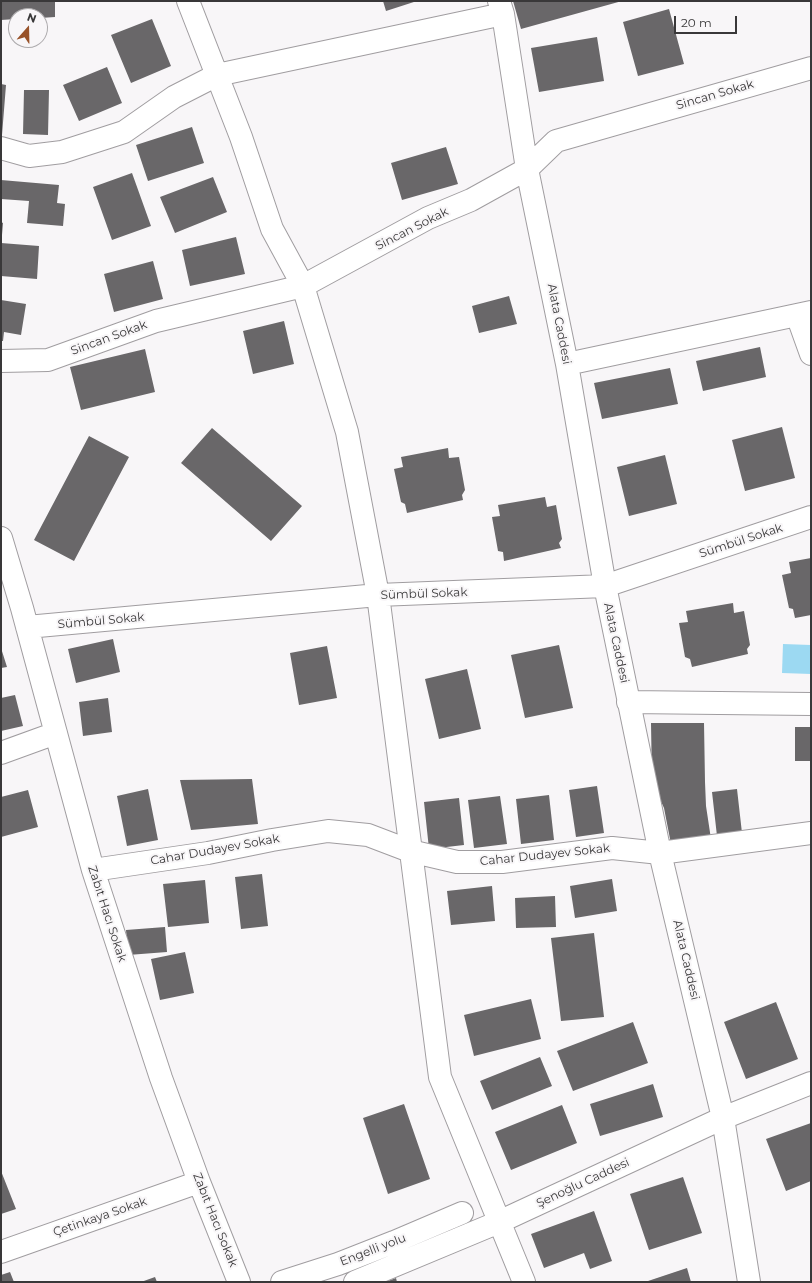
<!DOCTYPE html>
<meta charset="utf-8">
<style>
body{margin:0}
#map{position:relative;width:812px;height:1283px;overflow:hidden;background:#f8f6f8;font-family:Montserrat,sans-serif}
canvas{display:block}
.frame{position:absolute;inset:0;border:2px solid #393839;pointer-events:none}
.north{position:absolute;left:8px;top:8px;width:40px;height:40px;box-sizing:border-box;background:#f8f6f8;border:1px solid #acaaac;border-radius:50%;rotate:20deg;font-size:11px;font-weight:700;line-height:16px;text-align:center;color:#393839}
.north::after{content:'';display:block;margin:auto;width:14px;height:18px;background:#985229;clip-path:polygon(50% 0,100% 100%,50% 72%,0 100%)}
.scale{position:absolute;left:674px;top:16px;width:63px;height:18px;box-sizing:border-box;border:2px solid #393839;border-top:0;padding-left:5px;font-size:12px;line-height:14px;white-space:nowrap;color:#393839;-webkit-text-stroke:3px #f8f6f8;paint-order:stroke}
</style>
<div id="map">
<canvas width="812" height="1283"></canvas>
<div class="frame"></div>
<div class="north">N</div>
<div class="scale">20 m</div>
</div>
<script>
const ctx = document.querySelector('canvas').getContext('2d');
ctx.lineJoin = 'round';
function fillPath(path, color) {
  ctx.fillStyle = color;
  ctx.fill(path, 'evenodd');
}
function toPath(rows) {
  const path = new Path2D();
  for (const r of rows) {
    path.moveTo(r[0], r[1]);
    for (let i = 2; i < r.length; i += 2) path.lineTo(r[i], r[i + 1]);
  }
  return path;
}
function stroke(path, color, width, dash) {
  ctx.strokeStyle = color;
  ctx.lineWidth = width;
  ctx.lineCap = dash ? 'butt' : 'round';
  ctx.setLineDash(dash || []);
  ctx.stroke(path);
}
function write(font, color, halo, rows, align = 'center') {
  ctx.font = font + ' Montserrat,sans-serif';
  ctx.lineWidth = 4;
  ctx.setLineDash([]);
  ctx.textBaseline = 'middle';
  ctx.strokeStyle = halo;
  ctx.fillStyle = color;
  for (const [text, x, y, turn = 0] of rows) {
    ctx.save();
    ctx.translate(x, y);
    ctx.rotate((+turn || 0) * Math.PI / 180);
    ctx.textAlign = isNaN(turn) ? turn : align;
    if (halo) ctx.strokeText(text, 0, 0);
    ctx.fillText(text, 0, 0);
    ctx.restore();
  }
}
fillPath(toPath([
 [783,644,811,645,811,674,782,673]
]), '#9cd9f2');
fillPath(toPath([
 [1,1,55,1,55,17,40,18,40,16,16,16,16,19,1,20],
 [383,1,417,1,386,11],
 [513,1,622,1,521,29],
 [669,9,684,64,638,76,623,22],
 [152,19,171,66,131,83,111,35],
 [597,37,604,81,539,92,531,48],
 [107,67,122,103,79,121,63,85],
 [1,84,6,85,2,135,1,135],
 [24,90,49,90,48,135,23,134],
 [192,127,204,163,148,181,136,145],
 [446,147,458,184,402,200,391,163],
 [132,173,151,226,112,240,93,187],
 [213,177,227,212,175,233,160,197],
 [1,180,59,185,57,203,65,204,63,226,27,223,29,201,1,199],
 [1,222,3,223,2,235,1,235],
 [236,237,245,274,190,286,182,250],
 [1,243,39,246,37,279,1,276],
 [153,261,163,299,114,312,104,274],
 [509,296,517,324,479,333,472,306],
 [1,300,26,304,21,335,4,332,3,341,1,341],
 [284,321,294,364,253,374,243,331],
 [760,347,766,377,703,391,696,361],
 [145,349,155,392,81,410,70,367],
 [670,368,678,404,602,419,594,383],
 [782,427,795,478,745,491,732,440],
 [212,428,302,506,271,541,181,463],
 [89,436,129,457,74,561,34,540],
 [448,448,449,458,459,457,465,490,462,495,463,500,407,513,405,504,401,502,394,469,403,467,401,457],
 [665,455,677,504,629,516,617,467],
 [545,497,547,507,556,505,562,539,559,543,561,548,504,561,503,552,498,551,492,517,500,516,498,505],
 [811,558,811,615,795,618,793,609,789,608,782,575,791,573,789,562],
 [733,603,734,613,744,611,750,645,747,649,748,654,692,667,690,659,685,657,679,623,688,622,686,611],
 [113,639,120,672,76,683,68,649],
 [559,645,573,708,525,718,511,655],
 [327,646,337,698,299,705,290,653],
 [1,648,7,667,1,668],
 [467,669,481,729,439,739,425,679],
 [15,695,23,726,1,731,1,698],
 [108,698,112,732,83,736,79,702],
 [651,723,704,723,705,782,706,806,711,839,671,844,664,808,652,782],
 [795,727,811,727,811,761,795,761],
 [252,779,258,824,191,830,180,780],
 [597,786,604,833,576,837,569,790],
 [148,789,158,840,127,846,117,796],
 [737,789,742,833,717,836,712,792],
 [28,790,38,827,1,837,1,797],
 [549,795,554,840,521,844,516,799],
 [500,796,507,844,474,848,468,800],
 [459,798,464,845,429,849,424,802],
 [262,874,268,926,241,929,235,877],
 [612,879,617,911,575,918,570,886],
 [205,880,209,923,168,927,163,884],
 [492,886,495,921,451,925,447,891],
 [555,896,556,927,516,928,515,898],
 [165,927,167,952,128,955,126,930],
 [594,933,604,1017,561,1021,551,938],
 [185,952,194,993,160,1000,151,959],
 [531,999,541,1039,474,1056,464,1015],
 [776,1002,798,1059,746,1079,724,1022],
 [633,1022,648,1063,573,1091,557,1051],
 [540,1057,552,1086,492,1110,480,1081],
 [653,1084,663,1117,600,1136,590,1104],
 [404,1104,430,1179,388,1194,363,1118],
 [562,1105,577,1143,511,1170,495,1132],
 [811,1123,811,1181,786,1191,766,1139],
 [1,1171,16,1209,1,1214],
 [683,1177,702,1233,649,1250,630,1194],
 [594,1211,612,1261,590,1269,584,1253,544,1268,531,1234],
 [687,1268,691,1282,645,1282],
 [10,1272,14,1282,1,1282,1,1275],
 [155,1277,157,1282,141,1282],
 [396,1278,397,1282,385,1282]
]), '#696769');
const minor = toPath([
 [188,1,241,137,272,229,303,286,347,432,378,595,440,1077,524,1282],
 [499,1,503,14,527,169,567,364,605,586,660,853,723,1118,749,1282],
 [1,148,29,156,62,152,124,132,174,97,217,75,503,14],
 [797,315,811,354],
 [1,361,48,360,156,321,303,286,428,218,471,200,527,169,556,141,811,68],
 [567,364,811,312],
 [1,538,22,608,93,870,161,1078,199,1182,239,1282],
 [27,627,378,595,605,586,811,517],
 [628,702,811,704],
 [1,753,56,733],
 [93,870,208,853,272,840,328,831,368,835,410,851,457,862,502,862,612,848,660,853,811,833],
 [1,1252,199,1182],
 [282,1282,338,1264,394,1242,462,1213],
 [355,1282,499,1222,723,1118,811,1083]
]);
stroke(minor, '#a09da0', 24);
stroke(minor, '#fff', 22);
write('12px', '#393839', '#f8f6f8', [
 ["Sincan Sokak",715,95,-16],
 ["Sincan Sokak",412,229,-27],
 ["Alata Caddesi",559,324,79],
 ["Sincan Sokak",109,338,-20],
 ["Sümbül Sokak",741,541,-18],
 ["Sümbül Sokak",424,594,-2],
 ["Sümbül Sokak",101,621,-5],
 ["Alata Caddesi",616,643,78],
 ["Cahar Dudayev Sokak",215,850,-10],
 ["Cahar Dudayev Sokak",545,855,-6],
 ["Zabıt Hacı Sokak",107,914,72],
 ["Alata Caddesi",686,960,77],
 ["Şenoğlu Caddesi",583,1183,-25],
 ["Çetinkaya Sokak",100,1217,-19],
 ["Zabıt Hacı Sokak",215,1220,68],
 ["Engelli yolu",373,1250,-21]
]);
</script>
